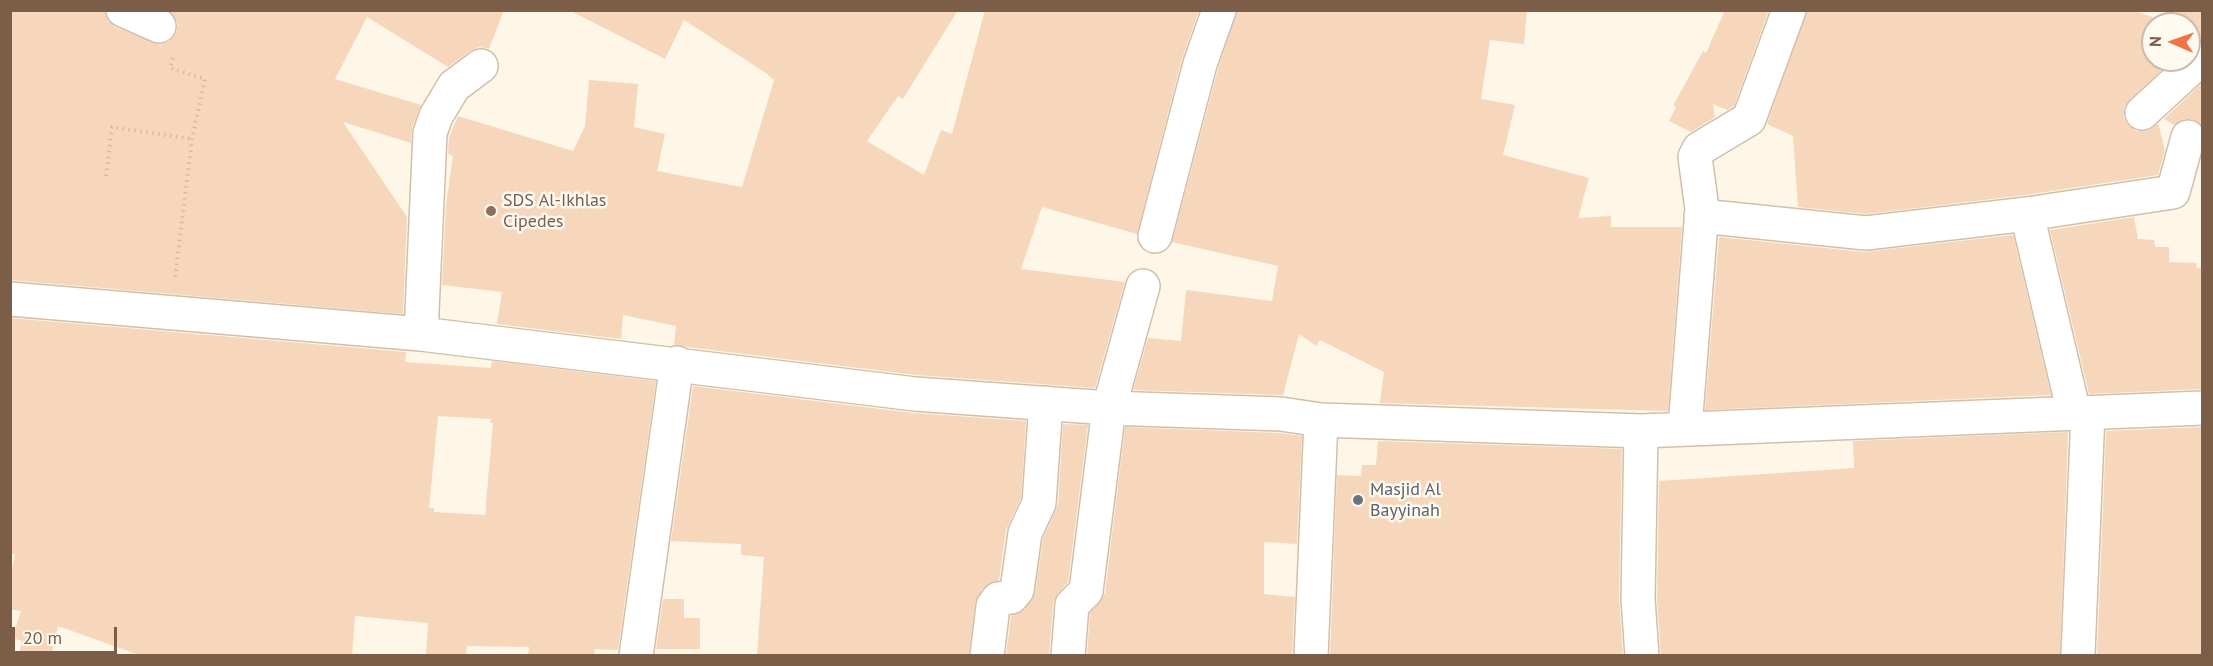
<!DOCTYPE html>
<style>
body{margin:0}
#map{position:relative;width:2213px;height:666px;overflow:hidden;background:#fef6e7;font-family:"PT Sans",sans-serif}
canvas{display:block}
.frame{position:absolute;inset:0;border:12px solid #7b5d48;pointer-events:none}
.north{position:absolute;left:2141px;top:12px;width:60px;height:60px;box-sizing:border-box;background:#fffaef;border:2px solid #cabbac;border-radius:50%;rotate:272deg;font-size:16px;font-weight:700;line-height:24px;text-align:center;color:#7b5d48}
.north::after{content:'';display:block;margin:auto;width:21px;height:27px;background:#f17543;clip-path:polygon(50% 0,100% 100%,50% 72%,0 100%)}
.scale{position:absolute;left:12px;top:627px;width:105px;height:27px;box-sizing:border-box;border:3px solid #7b5d48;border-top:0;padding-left:8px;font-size:18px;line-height:21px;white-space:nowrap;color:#7b5d48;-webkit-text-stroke:4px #fffaef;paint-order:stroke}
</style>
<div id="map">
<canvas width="2213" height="666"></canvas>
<div class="frame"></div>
<div class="north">N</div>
<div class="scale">20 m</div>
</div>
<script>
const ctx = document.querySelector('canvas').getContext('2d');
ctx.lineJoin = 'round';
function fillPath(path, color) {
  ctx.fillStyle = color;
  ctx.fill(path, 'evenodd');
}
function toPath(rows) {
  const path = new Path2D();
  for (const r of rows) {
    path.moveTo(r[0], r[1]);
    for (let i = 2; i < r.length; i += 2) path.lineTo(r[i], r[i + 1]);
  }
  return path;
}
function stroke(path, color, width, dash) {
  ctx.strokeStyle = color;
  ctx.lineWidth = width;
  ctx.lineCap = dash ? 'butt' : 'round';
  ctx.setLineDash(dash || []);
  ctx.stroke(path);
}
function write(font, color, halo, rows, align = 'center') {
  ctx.font = font + ' "PT Sans",sans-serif';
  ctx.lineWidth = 5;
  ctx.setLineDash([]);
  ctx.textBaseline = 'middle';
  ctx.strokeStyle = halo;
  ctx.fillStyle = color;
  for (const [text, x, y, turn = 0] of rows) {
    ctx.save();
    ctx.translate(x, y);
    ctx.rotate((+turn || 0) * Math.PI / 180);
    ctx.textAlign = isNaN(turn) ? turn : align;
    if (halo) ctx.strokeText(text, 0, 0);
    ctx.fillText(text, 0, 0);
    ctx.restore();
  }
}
fillPath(toPath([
 [10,10,105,10,108,21,115,27,160,45,170,41,176,33,178,23,169,10,504,10,489,49,479,47,470,51,448,67,367,17,335,79,421,105,412,127,411,143,343,122,407,217,403,314,10,280],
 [569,10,958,10,903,99,898,96,867,141,924,175,941,130,952,134,985,10,1199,10,1182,59,1137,234,1042,207,1021,269,1125,282,1095,388,917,375,687,347,674,345,676,326,623,315,621,339,497,324,502,292,442,285,446,205,453,156,448,154,449,137,458,116,573,151,585,126,589,80,638,84,634,127,665,134,657,171,742,187,774,80,766,73,684,20,665,59],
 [1237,10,1527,10,1524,44,1490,40,1481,99,1515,105,1503,155,1589,178,1578,218,1611,216,1611,227,1682,227,1668,411,1380,403,1384,372,1320,340,1316,346,1299,334,1283,395,1133,390,1148,338,1181,341,1186,290,1272,301,1278,266,1172,242,1218,69],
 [1725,10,1769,10,1734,106,1727,110,1713,104,1715,117,1691,132,1669,121,1676,107,1673,106,1703,51,1706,53],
 [1807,10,2133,10,2160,20,2165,10,2202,10,2202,40,2189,44,2189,24,2153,24,2153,60,2172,60,2124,107,2124,118,2128,125,2136,131,2147,131,2158,123,2165,150,2158,175,2025,195,1866,214,1798,207,1793,136,1767,124],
 [2202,83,2202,126,2192,119,2183,119,2174,125,2164,119],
 [2134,217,2138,239,2154,240,2155,247,2169,247,2169,262,2197,263,2196,268,2202,268,2202,389,2089,394,2050,230],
 [2013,235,2051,395,1705,410,1719,237,1864,252],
 [10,318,406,352,405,362,491,368,492,361,656,381,618,650,595,649,594,656,528,656,529,647,467,646,466,656,426,656,428,623,355,616,352,656,142,656,58,626,51,656,18,656,22,641,12,638,21,611,10,609,10,583,15,554,10,554],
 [438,416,491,419,490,423,493,423,485,515,434,512,434,508,429,508],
 [693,386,913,413,1026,421,1021,498,1006,530,999,580,983,588,975,603,969,656,757,656,764,557,741,555,741,544,671,541],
 [1063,424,1088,425,1068,582,1059,592,1053,604,1049,656,1006,656,1011,616,1025,609,1035,593,1043,538,1058,505],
 [1125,427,1279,433,1302,436,1297,544,1264,542,1264,594,1295,597,1292,656,1087,656,1090,613,1105,593],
 [2202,427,2202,656,2097,656,2106,431],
 [2068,432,2060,656,1661,656,1657,599,1659,481,1854,468,1853,441],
 [1378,441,1622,449,1619,599,1623,656,1330,656,1337,475,1361,476,1362,465,1376,465],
 [663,599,684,599,684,618,700,618,700,649,656,649]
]), '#f6d7bc');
const minor = toPath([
 [123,10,159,26],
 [2142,113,2202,58],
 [2027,214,2074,413],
 [1701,216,1866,233,2027,214,2173,192,2188,137],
 [1155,236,1200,64,1219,10],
 [10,299,421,334,915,394,1109,408,1281,414,1321,420,1641,431,2202,408],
 [421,334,430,133,436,116,454,86,481,66],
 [1685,428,1702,209,1695,157,1699,149,1749,119,1789,10],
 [1641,431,1638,599,1642,656],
 [2078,654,2088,413],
 [636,656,677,363],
 [987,656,993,606,998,599,1011,597,1017,590,1025,533,1039,503,1046,403],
 [1068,656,1072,605,1086,591,1109,408,1143,286],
 [1311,656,1321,420]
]);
stroke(minor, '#d2bfab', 36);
stroke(toPath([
 [173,58,170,68,205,79,192,139,175,278],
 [106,176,112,127,192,139]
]), '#dcba9e', 4, [1.5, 4.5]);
stroke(minor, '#fff', 33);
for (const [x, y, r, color] of [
 [491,211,6,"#8d6e63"],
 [1358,500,6,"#6b7280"]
]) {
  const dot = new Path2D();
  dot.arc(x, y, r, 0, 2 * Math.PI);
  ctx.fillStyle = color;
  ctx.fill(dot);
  stroke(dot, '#fffaef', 2);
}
write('18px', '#785e54', '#fffaef', [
 ["SDS Al-Ikhlas",503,201],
 ["Cipedes",503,222]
], 'left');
write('18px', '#5b616d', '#fffaef', [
 ["Masjid Al",1370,490],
 ["Bayyinah",1370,511]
], 'left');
</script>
